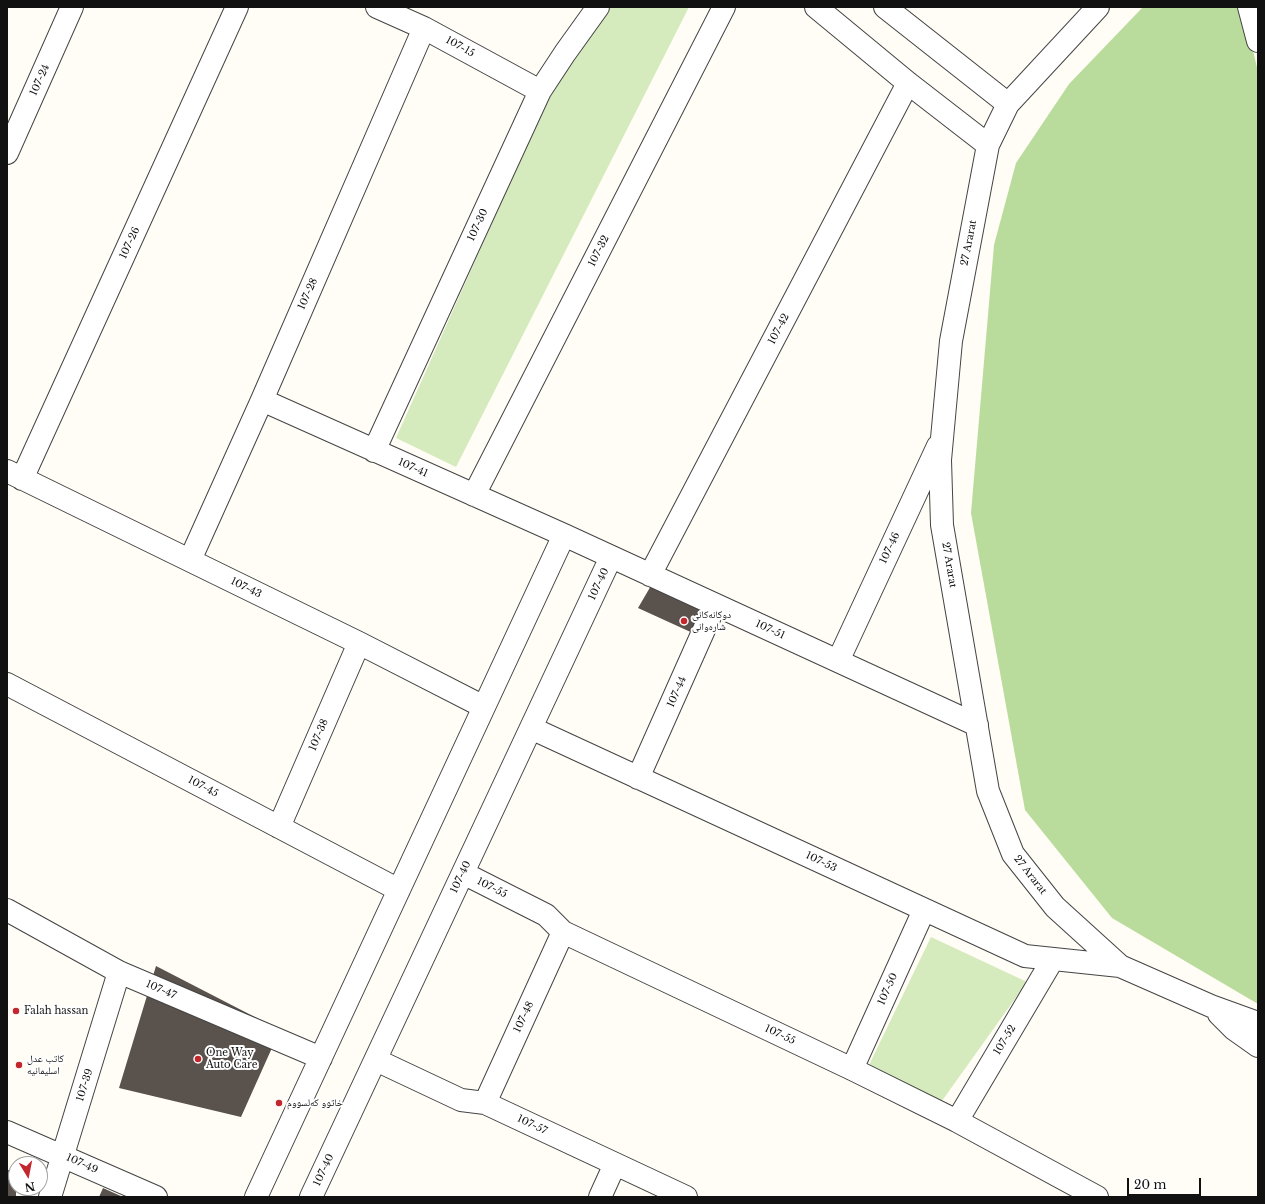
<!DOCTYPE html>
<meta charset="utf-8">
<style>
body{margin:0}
#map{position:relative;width:1265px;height:1204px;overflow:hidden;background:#fffdf5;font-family:"Libre Baskerville",serif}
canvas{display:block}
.frame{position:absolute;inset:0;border:8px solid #111;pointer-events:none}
.north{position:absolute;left:8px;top:1156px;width:40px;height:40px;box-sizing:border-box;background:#fff;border:1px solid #a0a0a0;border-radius:50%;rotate:170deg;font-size:11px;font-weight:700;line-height:16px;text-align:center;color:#111}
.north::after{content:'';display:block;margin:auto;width:14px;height:18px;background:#c4262e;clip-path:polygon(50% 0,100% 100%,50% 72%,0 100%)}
.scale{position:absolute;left:1127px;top:1178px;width:74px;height:18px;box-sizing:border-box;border:2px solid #111;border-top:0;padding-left:5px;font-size:12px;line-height:14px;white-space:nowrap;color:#111;-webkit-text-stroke:3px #fff;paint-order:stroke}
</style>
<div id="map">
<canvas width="1265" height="1204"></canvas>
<div class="frame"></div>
<div class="north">N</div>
<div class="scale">20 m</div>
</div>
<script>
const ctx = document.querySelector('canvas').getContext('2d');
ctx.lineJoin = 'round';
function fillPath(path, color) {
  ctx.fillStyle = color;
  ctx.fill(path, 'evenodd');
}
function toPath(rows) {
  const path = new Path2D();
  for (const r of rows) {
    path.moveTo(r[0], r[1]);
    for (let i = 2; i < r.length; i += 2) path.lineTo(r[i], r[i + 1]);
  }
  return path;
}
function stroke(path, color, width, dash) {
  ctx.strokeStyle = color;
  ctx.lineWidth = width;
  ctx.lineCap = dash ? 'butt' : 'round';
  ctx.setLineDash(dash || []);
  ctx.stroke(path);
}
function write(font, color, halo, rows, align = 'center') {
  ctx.font = font + ' "Libre Baskerville","Noto Naskh Arabic",serif';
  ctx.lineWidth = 4;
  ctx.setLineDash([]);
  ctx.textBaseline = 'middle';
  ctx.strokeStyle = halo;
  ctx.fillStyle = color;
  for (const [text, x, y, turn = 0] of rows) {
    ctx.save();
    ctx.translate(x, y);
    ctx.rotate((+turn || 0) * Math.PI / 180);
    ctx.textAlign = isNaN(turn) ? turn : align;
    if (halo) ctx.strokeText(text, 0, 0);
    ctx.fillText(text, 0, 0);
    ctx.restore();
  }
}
fillPath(toPath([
 [607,7,689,7,456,467,396,438,555,82],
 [931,937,1027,982,939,1105,868,1067]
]), '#d5ebbd');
fillPath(toPath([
 [1143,7,1243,7,1258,72,1258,1004,1112,918,1025,810,971,513,994,245,1016,163,1069,84]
]), '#b9dc9c');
fillPath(toPath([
 [652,584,707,609,695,634,638,608],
 [156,966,280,1030,241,1117,119,1088],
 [7,1170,16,1170,16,1197,7,1197],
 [103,1188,123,1197,99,1197]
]), '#5a524d');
const minor = toPath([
 [377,7,424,28,540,91],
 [816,7,908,83,988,145],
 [885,7,1008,104],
 [1098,7,1008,104,988,145,951,341,940,460,942,525,988,791,1013,854,1055,907,1120,966,1211,1006,1258,1023],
 [1249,7,1258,41],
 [7,153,72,7],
 [262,400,564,535,977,725],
 [374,451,540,91,565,53,598,7],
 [7,471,359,643,484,707],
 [22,479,237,7],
 [474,495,724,7],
 [190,560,262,400,424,28],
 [650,575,908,83],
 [838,661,938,446],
 [7,684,399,890],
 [531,728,1025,956,1120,966],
 [638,778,715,605],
 [279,827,359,643],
 [463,873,546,915,563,932,852,1069,957,1121,1097,1197],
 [7,910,119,972,321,1058],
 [1219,1014,1234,1029,1258,1046],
 [376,1060,461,1100,485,1103,686,1197],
 [852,1069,924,910],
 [485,1103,563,932],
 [957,1121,1053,959],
 [7,1132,156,1197],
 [50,1197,119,972],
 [256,1197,564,535],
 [311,1197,611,557],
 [600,1197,615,1164]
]);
stroke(minor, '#444', 24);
stroke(minor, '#fff', 22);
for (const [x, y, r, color] of [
 [684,621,4,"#c4262e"],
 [16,1011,4,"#c4262e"],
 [198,1059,4,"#c4262e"],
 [19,1065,4,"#c4262e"],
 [279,1103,4,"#c4262e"]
]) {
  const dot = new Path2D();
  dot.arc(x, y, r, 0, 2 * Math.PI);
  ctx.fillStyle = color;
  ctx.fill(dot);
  stroke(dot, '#fff', 1.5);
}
write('10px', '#111', '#fff', [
 ["107-15",460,47,29],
 ["107-24",40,80,-66],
 ["107-30",478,225,-65],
 ["107-26",130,243,-65],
 ["27 Ararat",969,243,-79],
 ["107-32",599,251,-63],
 ["107-28",308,294,-66],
 ["107-42",779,329,-62],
 ["107-41",413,468,24],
 ["107-46",890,548,-65],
 ["27 Ararat",949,565,80],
 ["107-40",599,584,-65],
 ["107-43",246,588,26],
 ["107-51",770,630,25],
 ["107-44",677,692,-66],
 ["107-38",319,735,-67],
 ["107-45",203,787,28],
 ["107-53",821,862,25],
 ["27 Ararat",1030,875,52],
 ["107-40",461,877,-65],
 ["107-55",492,888,27],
 ["107-50",888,989,-66],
 ["107-47",161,990,23],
 ["107-48",524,1017,-65],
 ["107-55",780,1035,25],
 ["107-52",1005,1040,-59],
 ["107-39",85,1085,-73],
 ["107-57",532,1125,25],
 ["107-49",82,1164,24],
 ["107-40",324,1170,-65]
]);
write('10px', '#111', '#fff', [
 ["دوکانەکانی",692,615],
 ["شارەوانی",692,627],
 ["Falah hassan",24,1011],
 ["One Way",206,1053],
 ["Auto Care",206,1065],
 ["كاتب عدل",27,1059],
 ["اسليمانيه",27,1071],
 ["خاتوو کەلسووم",287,1103]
], 'left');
</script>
